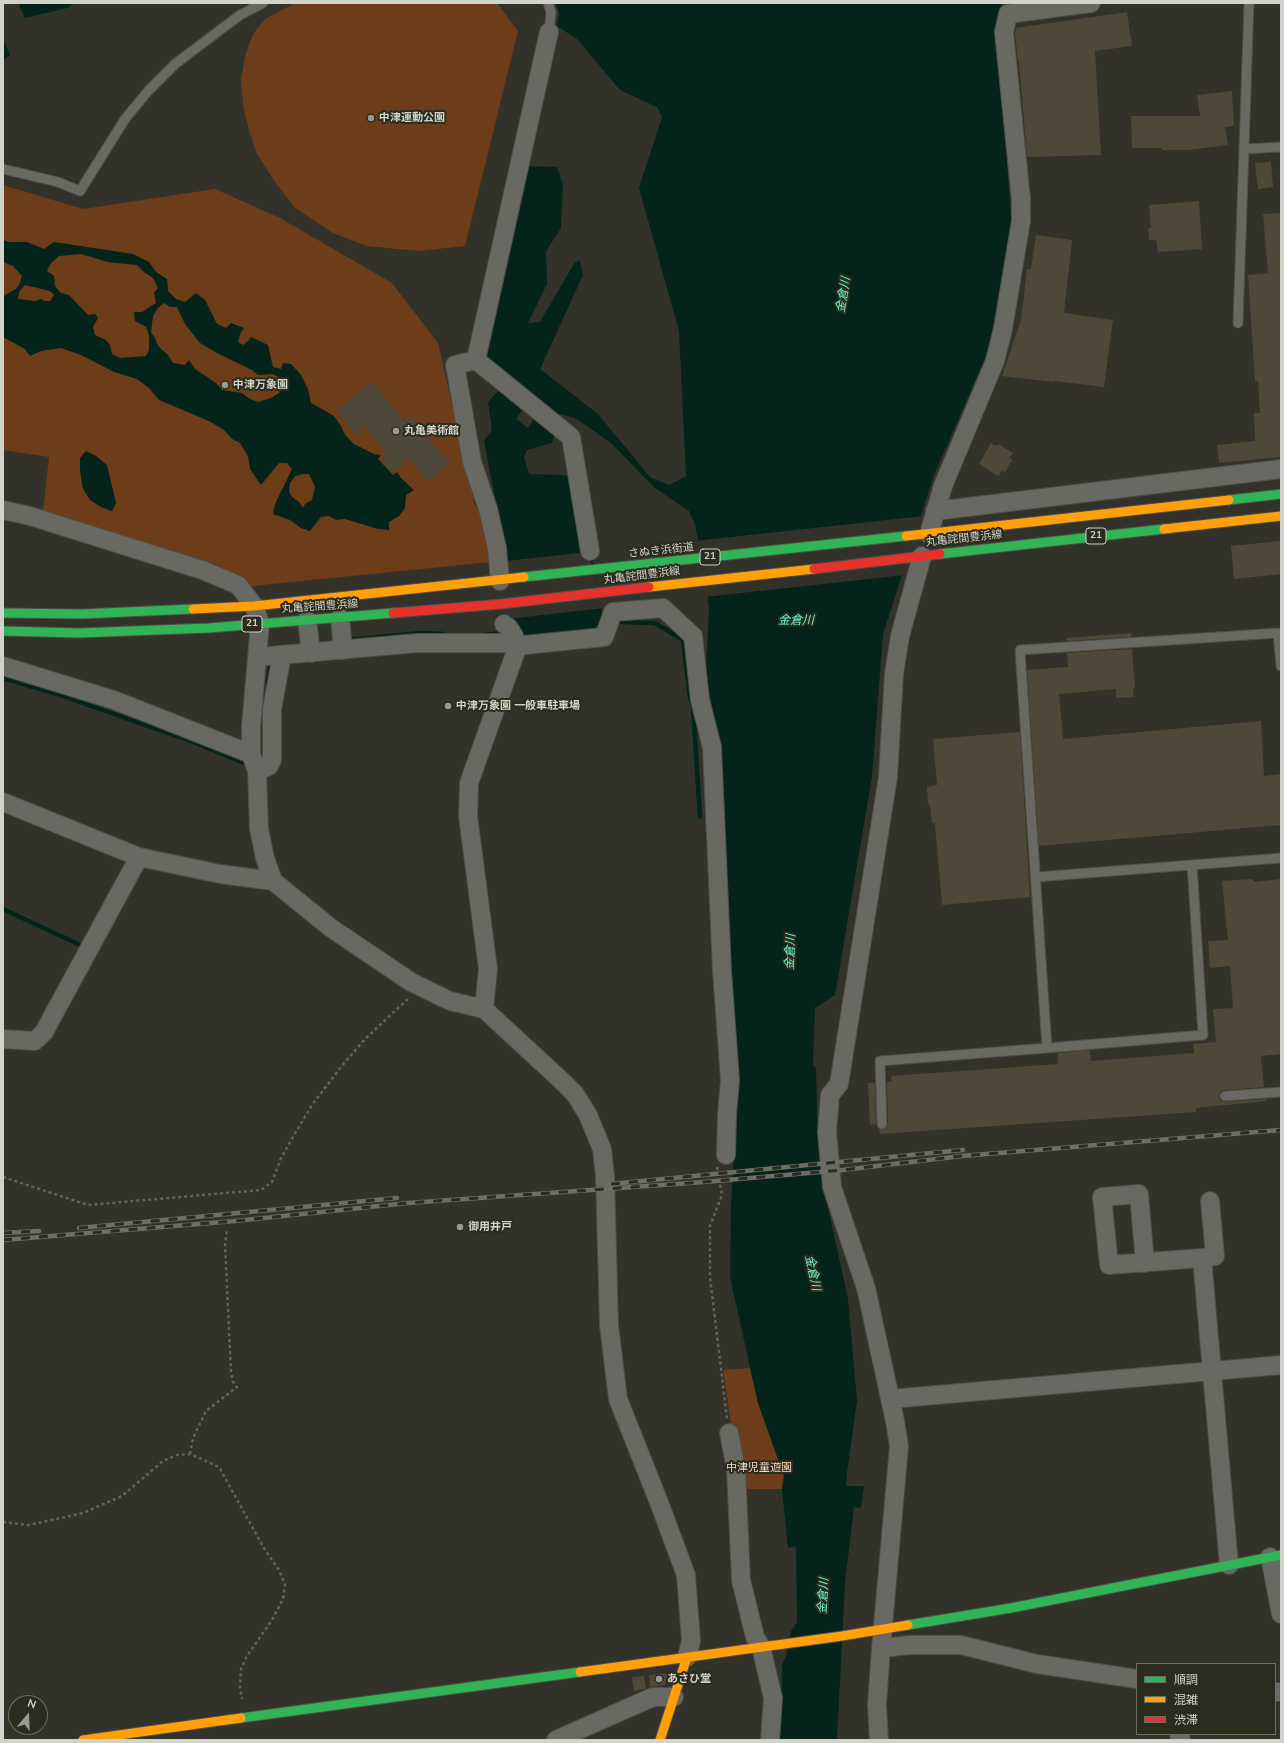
<!DOCTYPE html>
<meta charset="utf-8">
<style>
body{margin:0}
#map{position:relative;width:1284px;height:1743px;overflow:hidden;background:#32322a;font-family:"Nunito Sans","Noto Sans JP",sans-serif}
canvas{display:block}
.frame{position:absolute;inset:0;border:4px solid #d1d2c9;pointer-events:none}
.legend{position:absolute;left:1136px;top:1663px;width:140px;height:72px;box-sizing:border-box;background:#2b2c1d;border:1px solid #6d6e62;margin:0;padding:5px 7px;list-style:none;font-size:12px;color:#d1d2c9}
.legend li{display:flex;align-items:center;gap:8px;height:20px}
.legend b{width:20px;border:1px solid #6d6e62}
.north{position:absolute;left:8px;top:1695px;width:40px;height:40px;box-sizing:border-box;background:#2b2c1d;border:1px solid #6d6e62;border-radius:50%;rotate:19deg;font-size:11px;font-weight:700;line-height:16px;text-align:center;color:#d1d2c9}
.north::after{content:'';display:block;margin:auto;width:14px;height:18px;background:#999a91;clip-path:polygon(50% 0,100% 100%,50% 72%,0 100%)}
</style>
<div id="map">
<canvas width="1284" height="1743"></canvas>
<div class="frame"></div>
<ul class="legend">
<li><b style="height:5px;background:#30b455"></b>順調</li>
<li><b style="height:5px;background:#ff9f0a"></b>混雑</li>
<li><b style="height:5px;background:#e5322d"></b>渋滞</li>
</ul>
<div class="north">N</div>
</div>
<script>
const ctx = document.querySelector('canvas').getContext('2d');
ctx.lineJoin = 'round';
function fillPath(path, color) {
  ctx.fillStyle = color;
  ctx.fill(path, 'evenodd');
}
function toPath(rows) {
  const path = new Path2D();
  for (const r of rows) {
    path.moveTo(r[0], r[1]);
    for (let i = 2; i < r.length; i += 2) path.lineTo(r[i], r[i + 1]);
  }
  return path;
}
function stroke(path, color, width, dash) {
  ctx.strokeStyle = color;
  ctx.lineWidth = width;
  ctx.lineCap = dash ? 'butt' : 'round';
  ctx.setLineDash(dash || []);
  ctx.stroke(path);
}
function write(font, color, halo, rows, align = 'center') {
  ctx.font = font + ' "Nunito Sans","Noto Sans JP",sans-serif';
  ctx.lineWidth = 4;
  ctx.setLineDash([]);
  ctx.textBaseline = 'middle';
  ctx.strokeStyle = halo;
  ctx.fillStyle = color;
  for (const [text, x, y, turn = 0] of rows) {
    ctx.save();
    ctx.translate(x, y);
    ctx.rotate((+turn || 0) * Math.PI / 180);
    ctx.textAlign = isNaN(turn) ? turn : align;
    if (halo) ctx.strokeText(text, 0, 0);
    ctx.fillText(text, 0, 0);
    ctx.restore();
  }
}
fillPath(toPath([
 [295,3,497,3,518,31,465,246,418,251,367,246,333,233,294,207,273,179,256,152,249,130,243,105,241,80,245,56,253,34,265,19],
 [3,185,83,209,215,189,280,218,392,283,438,343,475,506,479,509,491,562,252,586,177,553,43,511,49,457,3,450],
 [750,1368,758,1403,784,1476,782,1489,741,1489,723,1370]
]), '#6d3c19');
fillPath(toPath([
 [18,3,75,3,67,8,25,18],
 [556,3,1001,3,1003,24,995,25,1006,144,1011,222,989,349,934,475,883,634,872,777,835,995,815,1008,813,1065,816,1068,818,1149,824,1189,848,1299,857,1401,847,1473,846,1486,864,1486,861,1508,854,1507,845,1583,837,1740,779,1740,782,1719,782,1665,786,1656,791,1631,797,1622,796,1546,788,1548,782,1489,784,1476,758,1403,730,1277,731,1206,734,1154,718,737,706,675,709,607,695,524,689,511,655,488,611,443,577,419,546,410,481,354,523,166,557,167,563,184,561,228,546,251,547,284,528,323,540,322,575,262,580,261,583,275,540,369,598,414,650,477,669,485,686,476,679,331,639,188,662,117,657,107,620,90,577,39,557,26,559,14],
 [3,39,10,55,3,60],
 [3,240,9,242,27,242,44,249,54,242,133,254,149,262,156,272,167,279,168,291,176,299,185,302,196,293,205,300,217,324,226,328,231,323,244,328,240,334,238,342,243,345,248,341,251,337,268,345,273,367,281,369,283,363,291,364,301,375,308,389,311,403,334,416,341,426,345,435,354,444,374,454,381,455,378,459,393,475,397,472,401,478,414,490,406,495,405,508,399,516,389,522,389,530,378,529,345,519,336,520,329,516,321,517,310,531,301,528,290,520,273,514,275,504,292,469,287,463,279,463,261,485,250,469,248,456,240,443,232,439,224,430,209,421,159,400,150,389,137,379,114,372,81,355,61,348,41,351,30,356,25,349,3,337,3,296,16,289,20,283,22,276,13,266,3,262],
 [81,254,108,262,137,265,144,272,153,278,158,288,154,293,156,303,142,312,134,312,135,321,146,327,149,335,149,350,146,356,120,358,112,354,110,345,106,340,95,335,93,327,98,318,95,314,88,315,69,295,61,293,55,286,54,276,47,271,51,263,59,256],
 [25,285,50,291,54,295,50,301,44,301,42,299,35,301,18,299,19,292],
 [164,303,170,307,177,307,185,324,200,343,217,353,252,370,258,375,272,374,279,377,283,385,279,393,271,398,258,402,250,399,242,393,222,390,216,383,195,369,189,360,185,365,173,363,168,355,158,346,155,338,151,332,153,316,158,308],
 [303,474,309,474,315,487,312,500,305,504,303,508,299,502,292,497,289,492,290,483,295,476],
 [506,390,525,406,516,419,528,428,536,416,556,430,552,443,527,450,524,457,529,474,562,475,575,478,602,607,602,619,593,631,583,636,510,636,507,560,484,441,492,430,488,402,498,391,503,394],
 [86,451,96,456,107,465,116,503,112,511,101,507,90,500,83,489,80,470,80,458]
]), '#04231b');
fillPath(toPath([
 [923,516,904,575,705,597,695,541],
 [588,552,604,608,508,619,506,561]
]), '#32322a');
stroke(toPath([
 [621,622,655,623,683,640,690,698,693,706,700,817],
 [485,635,506,632],
 [346,640,421,633,444,634],
 [3,678,60,695,196,743,246,764,249,762],
 [268,684,271,659],
 [3,909,78,944]
]), '#04231b', 4.5);
fillPath(toPath([
 [1127,12,1132,46,1095,51,1101,155,1027,157,1019,61,1018,61,1015,33,1016,28],
 [1232,91,1234,126,1225,127,1228,145,1188,150,1162,150,1162,148,1132,148,1131,116,1200,116,1197,95],
 [1271,162,1273,187,1258,189,1255,163],
 [1199,201,1202,249,1158,252,1156,240,1149,240,1148,228,1151,228,1149,205],
 [1281,213,1281,457,1219,463,1217,445,1255,441,1254,413,1260,413,1258,381,1255,381,1248,275,1268,273,1263,214],
 [1036,235,1072,240,1064,313,1113,320,1104,387,1055,381,1054,382,1002,376,1021,320,1027,269,1031,269],
 [372,381,404,421,411,416,450,464,428,482,410,459,392,473,380,459,387,454,365,427,356,435,336,410],
 [991,443,996,446,998,444,1013,453,1009,458,1012,460,1005,472,1002,470,998,476,979,464],
 [1281,541,1281,574,1234,579,1231,546],
 [1131,633,1131,637,1067,641,1066,638],
 [1132,649,1135,687,1133,689,1134,697,1116,698,1116,689,1059,694,1063,739,1261,721,1264,776,1281,774,1281,825,1039,846,1027,670,1068,667,1067,653],
 [1020,732,1030,897,942,905,935,823,932,823,930,805,928,804,927,787,937,785,933,739],
 [1252,879,1255,882,1281,879,1281,1054,1261,1056,1264,1087,1224,1090,1221,1091,1219,1096,1220,1100,1225,1102,1266,1099,1266,1101,1196,1108,1196,1112,880,1134,879,1129,885,1129,888,1124,887,1082,892,1082,891,1076,1058,1064,1058,1053,1090,1050,1091,1061,1194,1053,1193,1044,1216,1042,1213,1009,1233,1008,1230,966,1210,968,1208,941,1228,940,1222,881],
 [868,1083,875,1083,876,1124,870,1125],
 [668,1673,665,1685,650,1687,649,1675],
 [644,1676,646,1689,634,1691,632,1677]
]), '#4e4839');
const lane = toPath([
 [548,3,551,12,549,32],
 [1244,149,1281,147],
 [3,169,58,182,80,191,125,119,148,91,175,64,240,15,263,3],
 [1238,323,1249,3],
 [1192,865,1203,1035,1047,1048,1020,650,1278,633,1281,666],
 [1036,877,1281,858],
 [1225,1096,1281,1092],
 [882,1124,880,1061,1047,1048]
]);
const street = toPath([
 [549,32,476,360,571,437,590,551],
 [476,360,455,365,472,462,488,509,497,548,500,581],
 [3,510,30,516,202,570,238,585,254,606,260,623,251,727,251,754,257,771,259,829,265,858,273,881,331,928,411,982,450,1001,484,1009,563,1082,575,1094,588,1115,602,1149,605,1176,609,1325,618,1399,660,1505,686,1575,691,1641,687,1657],
 [935,511,1281,469],
 [929,534,943,486,995,361,1003,329,1021,221,1021,199,1004,32,1008,14,1091,3],
 [922,556,900,636,894,674,888,777,839,1084,830,1095,827,1132,832,1187,866,1288,895,1421,899,1446,881,1648,910,1645,961,1645,1037,1664,1137,1679],
 [340,618,343,650],
 [307,620,311,653],
 [257,657,418,643,506,643,515,646,604,637,613,612,663,608,693,636,700,700,712,747,722,971,730,1080,727,1114,726,1155],
 [3,666,114,700,251,754],
 [257,771,269,766,272,760,272,709,282,655],
 [3,802,139,857,220,874,273,881],
 [484,1009,488,969,468,816,469,783,516,651,514,636,509,628,504,624],
 [3,1039,35,1041,44,1032,139,857],
 [1202,1258,1229,1565],
 [1145,1263,1139,1194,1102,1197,1109,1265,1202,1258,1215,1256,1210,1201],
 [890,1399,1281,1365],
 [729,1433,736,1469,741,1580,755,1637,761,1647,773,1698,770,1740],
 [1270,1557,1281,1614],
 [1275,1692,1281,1692],
 [1179,1734,1181,1740],
 [556,1740,653,1697,674,1697],
 [879,1740,877,1705,881,1648]
]);
const fast = toPath([
 [1229,500,1281,494],
 [940,554,1164,529],
 [524,577,906,536],
 [3,613,82,614,193,609],
 [3,631,79,633,209,628,393,613],
 [908,1625,1011,1608,1281,1555],
 [241,1718,580,1672]
]);
const slow = toPath([
 [1164,529,1281,516],
 [906,536,1229,500],
 [649,587,814,569],
 [193,609,254,606,524,577],
 [580,1672,842,1636,908,1625],
 [83,1740,241,1718],
 [660,1740,687,1657]
]);
const jam = toPath([
 [814,569,940,554],
 [393,613,501,604,649,587]
]);
stroke(lane, '#4e4e47', 11);
stroke(street, '#4e4e47', 20);
stroke(fast, '#4e4e47', 11);
stroke(slow, '#4e4e47', 11);
stroke(jam, '#4e4e47', 11);
stroke(toPath([
 [717,1167,722,1195,710,1226,710,1277,727,1419],
 [3,1177,88,1205,261,1190,272,1182,281,1158,294,1135,312,1105,341,1067,365,1039,409,998],
 [190,1454,193,1438,206,1411,237,1387,233,1382,231,1372,225,1245,227,1229],
 [3,1522,29,1525,83,1513,122,1496,163,1461,177,1455,190,1454,219,1467,265,1550,279,1570,285,1585,283,1599,272,1620,247,1656,241,1669,240,1688,242,1699]
]), '#64645f', 2.5, [3, 3]);
stroke(lane, '#696964', 9);
stroke(street, '#696964', 18);
stroke(fast, '#30b455', 9);
stroke(slow, '#ff9f0a', 9);
stroke(jam, '#e5322d', 9);
const rail = toPath([
 [611,1184,963,1150],
 [79,1228,397,1198],
 [3,1233,39,1231],
 [3,1240,235,1221,408,1203,704,1182,843,1170,962,1156,1281,1130]
]);
stroke(rail, '#6e6e69', 4.5);
stroke(rail, '#2b2c1d', 3, [9]);
for (const [x, y, r, color] of [
 [371,118,4,"#999a91"],
 [225,385,4,"#999a91"],
 [396,431,4,"#999a91"],
 [448,706,4,"#999a91"],
 [460,1227,4,"#999a91"],
 [659,1679,4,"#999a91"]
]) {
  const dot = new Path2D();
  dot.arc(x, y, r, 0, 2 * Math.PI);
  ctx.fillStyle = color;
  ctx.fill(dot);
  stroke(dot, '#2b2c1d', 1.5);
}
for (const [x, y, w] of [
 [1096,536,20],
 [710,557,20],
 [252,624,20]
]) {
  const box = new Path2D();
  box.roundRect(x - w / 2, y - 8, w, 16, 3);
  ctx.fillStyle = '#2b2c1d';
  ctx.fill(box);
  stroke(box, '#d1d2c9', 1);
}
write('bold 10px', '#d1d2c9', null, [
 ["21",1096,536],
 ["21",710,557],
 ["21",252,624]
]);
write('bold 11px', '#d1d2c9', '#2b2c1d', [
 ["中津運動公園",379,118],
 ["中津万象園",233,385],
 ["丸亀美術館",404,431],
 ["中津万象園 一般車駐車場",456,706],
 ["御用井戸",468,1227],
 ["あさひ堂",667,1679]
], 'left');
write('11px', '#d1d2c9', '#2b2c1d', [
 ["丸亀詫間豊浜線",964,539,-6],
 ["さぬき浜街道",661,551,-6],
 ["丸亀詫間豊浜線",642,576,-7],
 ["丸亀詫間豊浜線",320,607,-4]
]);
write('11px', '#fcd4bc', '#2b2c1d', [
 ["中津児童遊園",759,1468]
]);
write('italic 12px', '#67fad3', '#2b2c1d', [
 ["金倉川",844,295,-81],
 ["金倉川",796,621],
 ["金倉川",791,952,-88],
 ["金倉川",812,1273,78],
 ["金倉川",824,1596,-86]
]);
</script>
